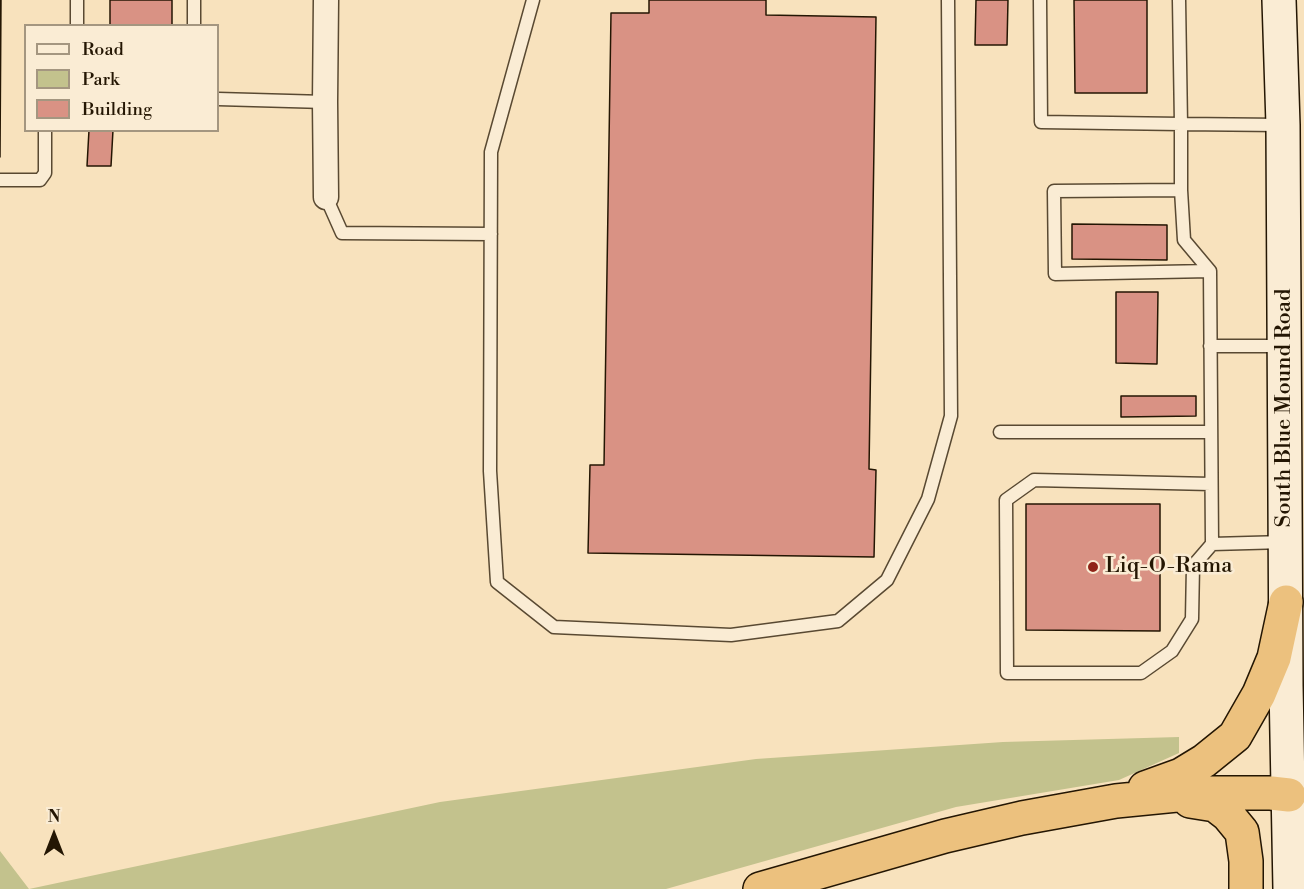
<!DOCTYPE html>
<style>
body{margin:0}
#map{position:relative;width:1304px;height:889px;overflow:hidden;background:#f8e2bd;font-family:"Libre Bodoni",serif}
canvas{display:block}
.legend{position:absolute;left:24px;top:24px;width:195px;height:108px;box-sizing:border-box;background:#faecd4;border:2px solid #a49680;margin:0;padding:8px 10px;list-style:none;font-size:18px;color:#241603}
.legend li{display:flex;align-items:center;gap:12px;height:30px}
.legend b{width:30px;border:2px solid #a49680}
.north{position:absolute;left:24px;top:805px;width:60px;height:60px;-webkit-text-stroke:4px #faecd4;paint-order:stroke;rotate:0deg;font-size:16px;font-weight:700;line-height:24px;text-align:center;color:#241603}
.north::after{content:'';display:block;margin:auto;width:21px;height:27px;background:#241603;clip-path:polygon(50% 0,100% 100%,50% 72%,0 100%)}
</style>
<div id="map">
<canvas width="1304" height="889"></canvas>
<ul class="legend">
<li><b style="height:8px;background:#faecd4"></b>Road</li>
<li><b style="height:16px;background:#c3c28d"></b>Park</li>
<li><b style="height:16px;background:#d99284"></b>Building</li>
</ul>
<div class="north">N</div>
</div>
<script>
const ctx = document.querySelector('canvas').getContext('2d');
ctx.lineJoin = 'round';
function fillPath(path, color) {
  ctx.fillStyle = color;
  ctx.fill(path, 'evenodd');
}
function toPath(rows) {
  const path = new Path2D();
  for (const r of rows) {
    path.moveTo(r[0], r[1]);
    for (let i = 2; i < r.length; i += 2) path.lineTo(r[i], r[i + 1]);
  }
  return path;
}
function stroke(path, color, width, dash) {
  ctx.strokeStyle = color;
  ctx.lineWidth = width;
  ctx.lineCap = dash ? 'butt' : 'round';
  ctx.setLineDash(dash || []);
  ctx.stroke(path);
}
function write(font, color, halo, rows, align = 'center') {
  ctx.font = font + ' "Libre Bodoni",serif';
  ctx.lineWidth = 5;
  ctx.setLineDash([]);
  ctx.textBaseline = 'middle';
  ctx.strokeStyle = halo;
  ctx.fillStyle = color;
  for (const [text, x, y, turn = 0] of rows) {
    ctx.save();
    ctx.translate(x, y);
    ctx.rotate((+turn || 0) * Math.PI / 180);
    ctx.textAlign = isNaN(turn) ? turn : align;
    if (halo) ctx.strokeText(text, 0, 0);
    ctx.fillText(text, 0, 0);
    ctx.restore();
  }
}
fillPath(toPath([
 [1179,737,1179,753,1119,780,956,807,666,889,0,889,0,851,29,889,440,802,756,759,1003,742]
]), '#c3c28d');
const building = toPath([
 [0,0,1,0,0,157,0,0],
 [110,0,172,0,172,26,110,26,110,0],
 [649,0,766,0,766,15,876,17,869,469,876,470,874,557,588,553,590,465,604,465,611,13,649,13,649,0],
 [976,0,1008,0,1007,45,975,45,976,0],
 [1074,0,1147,0,1147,93,1075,93,1074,0],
 [89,130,113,130,111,166,87,166,89,130],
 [1072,224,1167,225,1167,260,1072,259,1072,224],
 [1116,292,1158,292,1157,364,1116,363,1116,292],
 [1121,396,1196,396,1196,416,1121,417,1121,396],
 [1026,504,1160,504,1160,631,1026,630,1026,504]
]);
fillPath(building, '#d99284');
stroke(building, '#241603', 1.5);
const lane = toPath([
 [533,0,491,152,490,471,497,582,554,627,731,635,838,621,887,580,928,499,951,416,948,0],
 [1040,0,1041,122,1181,124,1179,0],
 [77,26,77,0],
 [194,26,194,0],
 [218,99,325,102],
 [1281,125,1181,124,1181,190,1054,191,1055,274,1210,271,1212,544,1285,542],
 [0,180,40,180,45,173,45,130],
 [1181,190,1184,240,1210,271],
 [326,197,342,233,491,234],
 [1210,346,1284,346],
 [1000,432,1211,432],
 [1211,484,1034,480,1006,500,1007,673,1141,673,1172,651,1192,619,1193,566,1212,544]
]);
const street = toPath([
 [326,197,325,102,326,0]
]);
const secondary = toPath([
 [1279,0,1283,125,1286,685,1290,889]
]);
const highway = toPath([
 [1145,788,1181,775,1204,761,1235,736,1259,694,1274,658,1286,602],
 [1190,801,1215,805,1228,815,1242,832,1246,861,1246,889],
 [760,889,945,836,1022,818,1116,801,1197,793,1271,793,1289,795]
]);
stroke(lane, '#594932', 15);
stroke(street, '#594932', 27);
stroke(secondary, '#241603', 36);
stroke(highway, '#241603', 36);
stroke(lane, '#faecd4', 12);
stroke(street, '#faecd4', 24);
stroke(secondary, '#faecd4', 33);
stroke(highway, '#ecc17e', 33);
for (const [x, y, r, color] of [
 [1093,567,6,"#8f2418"]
]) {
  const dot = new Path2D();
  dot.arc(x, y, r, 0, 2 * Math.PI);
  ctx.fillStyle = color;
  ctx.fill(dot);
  stroke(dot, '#faecd4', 2);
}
write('22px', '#241603', '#faecd4', [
 ["South Blue Mound Road",1285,408,-90]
]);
write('22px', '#241603', '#faecd4', [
 ["Liq-O-Rama",1105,567]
], 'left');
</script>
